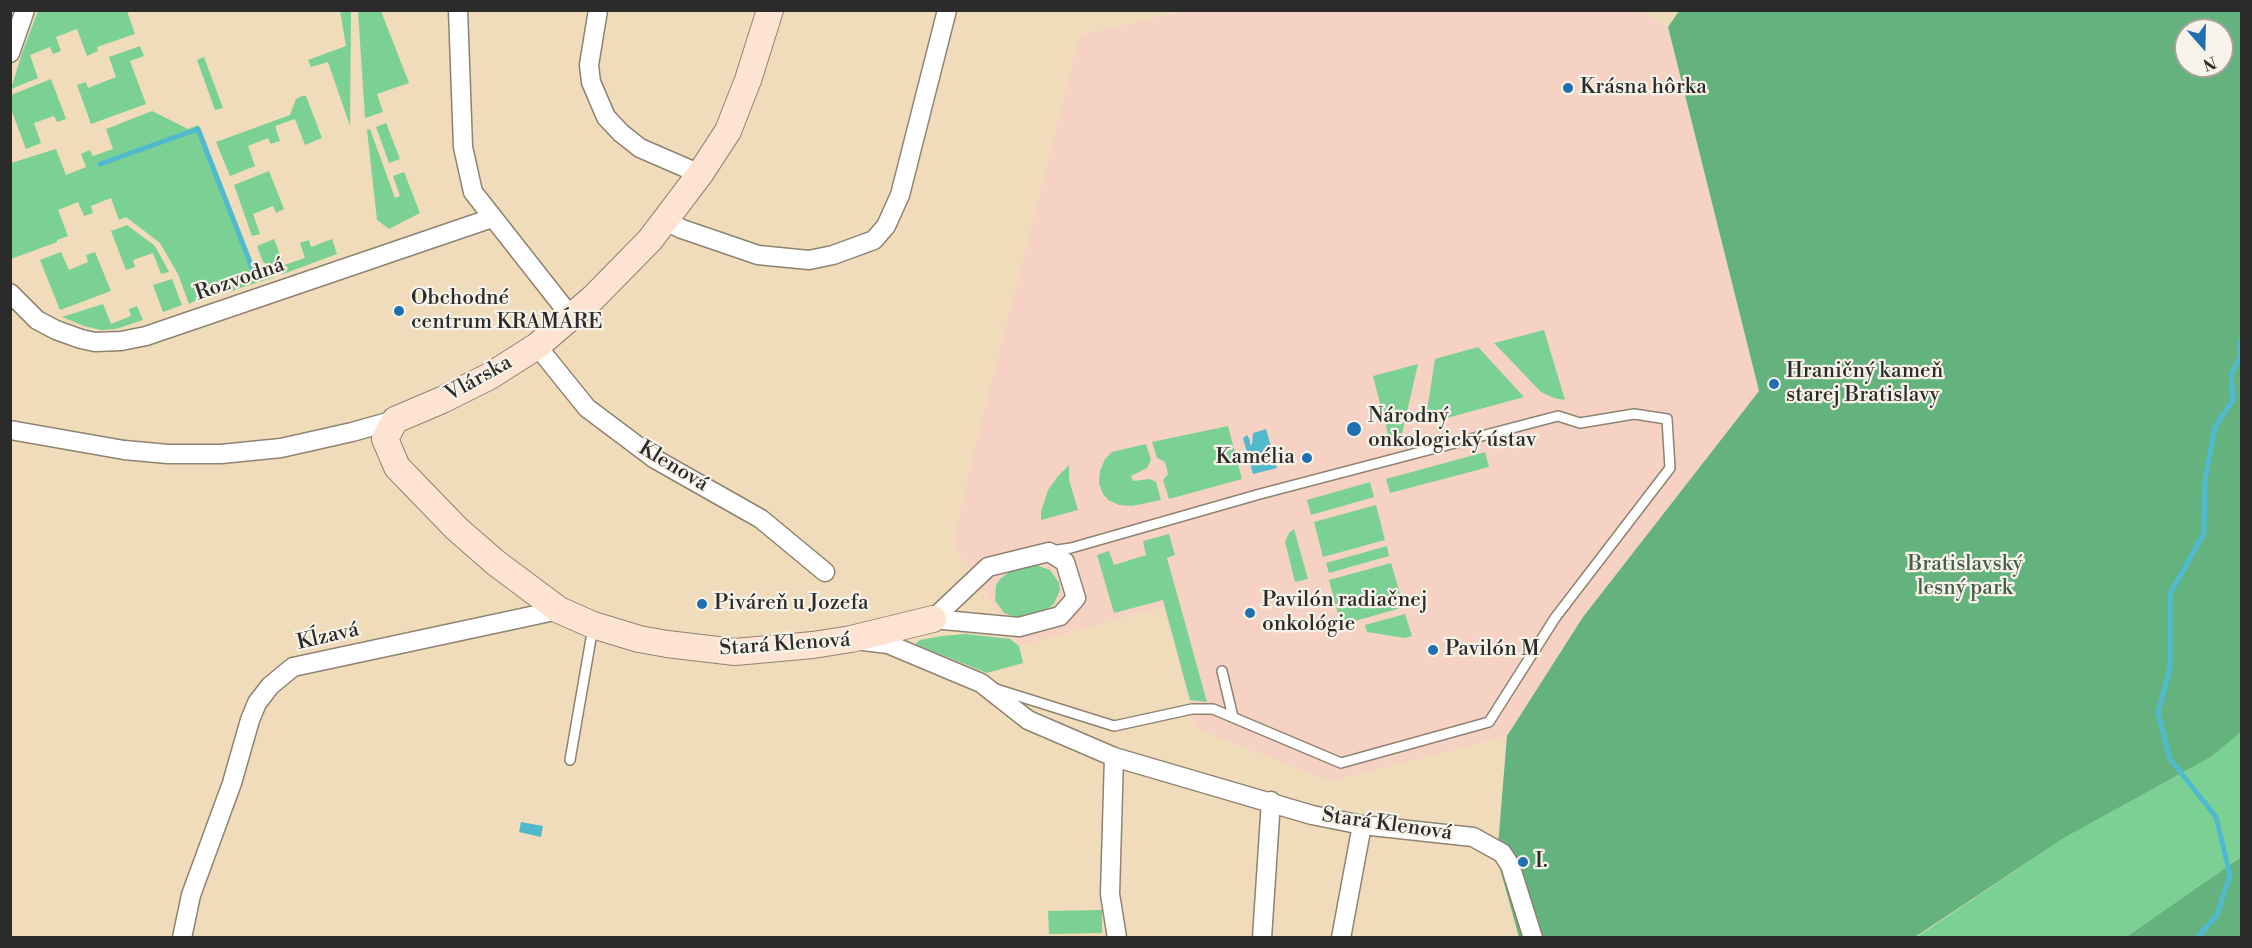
<!DOCTYPE html>
<meta charset="utf-8">
<style>
body{margin:0}
#map{position:relative;width:2252px;height:948px;overflow:hidden;background:#f0dbba;font-family:"Libre Bodoni",serif}
canvas{display:block}
.frame{position:absolute;inset:0;border:12px solid #2b2b2b;pointer-events:none}
.north{position:absolute;left:2174px;top:18px;width:60px;height:60px;box-sizing:border-box;background:#f7f3e8;border:2px solid #a5a39c;border-radius:50%;rotate:160deg;font-size:16px;font-weight:700;line-height:24px;text-align:center;color:#2b2b2b}
.north::after{content:'';display:block;margin:auto;width:21px;height:27px;background:#1f6fb2;clip-path:polygon(50% 0,100% 100%,50% 72%,0 100%)}
</style>
<div id="map">
<canvas width="2252" height="948"></canvas>
<div class="frame"></div>
<div class="north">N</div>
</div>
<script>
const ctx = document.querySelector('canvas').getContext('2d');
ctx.lineJoin = 'round';
function fillPath(path, color) {
  ctx.fillStyle = color;
  ctx.fill(path, 'evenodd');
}
function toPath(rows) {
  const path = new Path2D();
  for (const r of rows) {
    path.moveTo(r[0], r[1]);
    for (let i = 2; i < r.length; i += 2) path.lineTo(r[i], r[i + 1]);
  }
  return path;
}
function stroke(path, color, width, dash) {
  ctx.strokeStyle = color;
  ctx.lineWidth = width;
  ctx.lineCap = dash ? 'butt' : 'round';
  ctx.setLineDash(dash || []);
  ctx.stroke(path);
}
function write(font, color, halo, rows, align = 'center') {
  ctx.font = font + ' "Libre Bodoni",serif';
  ctx.lineWidth = 4.5;
  ctx.setLineDash([]);
  ctx.textBaseline = 'middle';
  ctx.strokeStyle = halo;
  ctx.fillStyle = color;
  for (const [text, x, y, turn = 0] of rows) {
    ctx.save();
    ctx.translate(x, y);
    ctx.rotate((+turn || 0) * Math.PI / 180);
    ctx.textAlign = isNaN(turn) ? turn : align;
    if (halo) ctx.strokeText(text, 0, 0);
    ctx.fillText(text, 0, 0);
    ctx.restore();
  }
}
fillPath(toPath([
 [1191,10,1638,10,1668,27,1759,391,1583,617,1507,736,1330,781,1197,729,1164,607,1019,646,954,545,970,468,1080,35]
]), '#f6d2c4');
fillPath(toPath([
 [38,11,127,11,135,34,97,47,98,51,87,56,77,29,56,37,61,51,53,54,50,47,30,55,38,78,11,89,22,53],
 [340,11,351,11,350,126,328,62,311,67,308,60,346,46],
 [358,11,381,11,409,83,377,94,383,112,365,118],
 [140,46,144,56,130,61,146,104,91,124,77,85,86,82,88,88,116,77,109,57],
 [204,57,223,108,215,110,197,60],
 [51,79,66,119,57,122,54,116,34,123,41,143,26,149,11,109,11,95],
 [302,96,306,96,322,138,305,145,295,119,275,126,280,141,271,144,268,138,248,146,255,166,230,176,216,142,290,115,296,99],
 [152,111,188,129,198,125,255,269,274,277,231,291,224,287,189,304,178,274,160,243,126,217,119,220,111,198,91,206,93,213,84,216,78,202,58,210,68,236,57,240,57,242,11,259,11,163,56,149,66,175,86,167,81,154,90,150,93,156,113,149,106,129],
 [386,123,400,159,389,163,376,127],
 [370,129,395,198,400,196,393,176,404,172,420,213,389,229,377,220,367,130],
 [269,171,284,209,276,213,273,206,253,214,260,234,252,236,234,185],
 [127,225,155,246,169,272,161,274,153,253,133,260,135,267,126,270,111,231],
 [274,239,284,265,305,258,300,243,309,240,311,247,332,239,337,254,283,274,263,262,257,246],
 [61,252,69,270,88,262,86,255,95,252,111,291,60,310,40,260],
 [172,279,182,305,163,312,153,285],
 [103,304,111,324,131,316,129,309,137,306,143,320,116,329,101,330,84,326,62,317],
 [1544,330,1565,400,1554,398,1541,392,1494,343],
 [1478,347,1524,397,1425,424,1435,359],
 [1418,364,1401,438,1390,442,1373,376],
 [1228,426,1242,479,1169,499,1163,480,1168,474,1165,462,1157,458,1152,442],
 [1146,444,1151,460,1147,468,1131,476,1133,481,1150,479,1156,482,1161,500,1132,506,1119,505,1108,500,1102,492,1099,483,1100,471,1105,459,1112,452],
 [1485,452,1489,467,1390,493,1386,479],
 [1069,465,1069,480,1078,510,1041,520,1041,512,1048,490,1058,476],
 [1370,482,1374,497,1311,515,1307,500],
 [1376,505,1385,540,1323,557,1314,522],
 [1294,529,1308,579,1295,582,1285,542,1289,533],
 [1169,534,1175,555,1167,558,1207,702,1190,700,1163,600,1114,613,1097,555,1109,551,1114,565,1146,555,1143,541],
 [1387,546,1389,556,1329,573,1326,563],
 [1391,563,1404,607,1341,625,1329,580],
 [1036,565,1050,570,1059,583,1060,590,1054,604,1042,613,1025,617,1018,618,1004,613,995,600,996,585,1000,579,1012,570],
 [1405,614,1412,636,1404,638,1367,632,1365,625],
 [966,634,1010,639,1019,646,1023,663,987,673,917,645,916,643,920,640,942,636],
 [2241,732,2241,857,2126,937,1915,938,2064,838,2211,757],
 [1102,910,1102,933,1049,934,1048,911]
]), '#7bd194');
fillPath(toPath([
 [1679,11,2241,11,2241,732,2211,757,2064,838,1915,937,1519,937,1497,858,1507,736,1583,617,1759,391,1668,27],
 [2186,30,2222,30,2222,66,2186,66],
 [2241,857,2241,937,2126,937]
]), '#64b37e');
fillPath(toPath([
 [1266,429,1277,468,1253,474,1243,438,1247,435,1250,440,1250,445,1252,444,1253,433],
 [521,822,543,826,541,837,519,832]
]), '#51b9ce');
stroke(toPath([
 [100,164,198,129,253,270],
 [2197,938,2217,915,2230,875,2216,817,2170,759,2158,713,2170,668,2170,594,2204,533,2205,480,2215,427,2233,400,2231,375,2241,355,2239,346,2242,338]
]), '#51b9ce', 5);
const lane = toPath([
 [1222,671,1233,717],
 [996,689,1114,726,1192,709,1213,709,1341,763,1489,722,1555,618,1670,468,1667,419,1634,414,1580,423,1558,416,1260,494,1071,548,1051,551],
 [570,760,593,627]
]);
const street = toPath([
 [458,10,463,147,473,192,572,318],
 [598,10,589,65,591,82,606,117,621,133,640,148,700,174],
 [10,53,25,10],
 [665,221,682,229,758,255,809,260,833,255,874,240,886,226,900,195,947,10],
 [10,293,37,320,56,330,81,339,95,342,121,341,146,336,492,218],
 [537,346,587,408,655,459,761,519,825,572],
 [10,430,124,450,168,454,221,454,281,448,352,432,395,420],
 [1049,552,1065,562,1076,598,1060,616,1019,627,933,619,988,567,1049,552],
 [863,641,888,644,981,683,1028,720,1114,757,1312,815,1362,825,1473,837,1502,853,1510,865,1533,938],
 [1114,757,1110,894,1117,938],
 [182,938,191,895,232,783,250,720,257,703,270,686,293,667,559,610],
 [1262,938,1271,801],
 [1341,938,1362,825]
]);
const secondary = toPath([
 [770,10,748,80,728,131,700,174,650,240,593,298,537,346,490,376,442,400,395,420,385,439,397,467,457,529,496,563,559,610,593,625,639,639,667,644,735,652,813,645,851,639,933,619]
]);
stroke(lane, '#8e8372', 12);
stroke(street, '#8e8372', 21);
stroke(secondary, '#8e8372', 28);
stroke(lane, '#fff', 9);
stroke(street, '#fff', 18);
stroke(secondary, '#fee3d2', 26);
for (const [x, y, r, color] of [
 [1568,88,6,"#1f6fb2"],
 [399,311,6,"#1f6fb2"],
 [1774,384,6,"#1f6fb2"],
 [1354,429,8,"#1f6fb2"],
 [1307,458,6,"#1f6fb2"],
 [702,604,6,"#1f6fb2"],
 [1250,613,6,"#1f6fb2"],
 [1433,650,6,"#1f6fb2"],
 [1523,862,6,"#1f6fb2"]
]) {
  const dot = new Path2D();
  dot.arc(x, y, r, 0, 2 * Math.PI);
  ctx.fillStyle = color;
  ctx.fill(dot);
  stroke(dot, '#f7f3e8', 2);
}
write('21px', '#2b2b2b', '#f7f3e8', [
 ["Krásna hôrka",1580,88],
 ["Obchodné",411,299],
 ["centrum KRAMÁRE",411,323],
 ["Hraničný kameň",1786,372],
 ["starej Bratislavy",1786,396],
 ["Národný",1368,417],
 ["onkologický ústav",1368,441],
 ["Kamélia",1295,458,"right"],
 ["Pavilón radiačnej",1262,601],
 ["onkológie",1262,625],
 ["Piváreň u Jozefa",714,604],
 ["Pavilón M",1445,650],
 ["I.",1535,862]
], 'left');
write('21px', '#2b2b2b', '#f7f3e8', [
 ["Rozvodná",240,280,-19],
 ["Vlárska",479,379,-29],
 ["Klenová",673,467,31],
 ["Kĺzavá",328,637,-13],
 ["Stará Klenová",785,645,-4],
 ["Stará Klenová",1387,825,8]
]);
write('21px', '#435d4a', '#f7f3e8', [
 ["Bratislavský",1965,565],
 ["lesný park",1965,589]
]);
</script>
